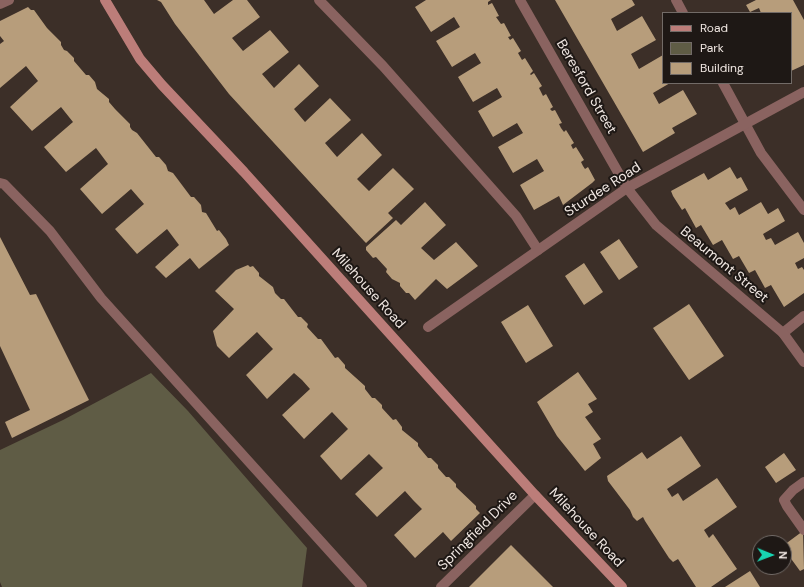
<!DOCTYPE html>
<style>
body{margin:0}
#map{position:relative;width:804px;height:587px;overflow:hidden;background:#3c2f28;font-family:"DM Sans",sans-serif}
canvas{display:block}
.legend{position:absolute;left:662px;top:12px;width:130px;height:72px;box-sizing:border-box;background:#1e1815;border:1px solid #726b67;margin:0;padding:5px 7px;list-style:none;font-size:12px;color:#f0e7e2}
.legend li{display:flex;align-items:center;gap:8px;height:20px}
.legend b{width:20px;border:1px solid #726b67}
.north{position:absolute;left:752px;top:535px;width:40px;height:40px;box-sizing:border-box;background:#1e1815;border:1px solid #726b67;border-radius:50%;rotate:91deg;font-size:11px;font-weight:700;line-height:16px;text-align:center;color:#f0e7e2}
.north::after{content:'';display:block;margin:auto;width:14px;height:18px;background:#18d5b2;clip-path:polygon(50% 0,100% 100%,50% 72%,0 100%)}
</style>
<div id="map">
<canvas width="804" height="587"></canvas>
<ul class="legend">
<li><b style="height:5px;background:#bc7d79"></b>Road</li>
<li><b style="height:11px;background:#5f5c45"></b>Park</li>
<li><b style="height:11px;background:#b79d7b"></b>Building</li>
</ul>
<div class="north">N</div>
</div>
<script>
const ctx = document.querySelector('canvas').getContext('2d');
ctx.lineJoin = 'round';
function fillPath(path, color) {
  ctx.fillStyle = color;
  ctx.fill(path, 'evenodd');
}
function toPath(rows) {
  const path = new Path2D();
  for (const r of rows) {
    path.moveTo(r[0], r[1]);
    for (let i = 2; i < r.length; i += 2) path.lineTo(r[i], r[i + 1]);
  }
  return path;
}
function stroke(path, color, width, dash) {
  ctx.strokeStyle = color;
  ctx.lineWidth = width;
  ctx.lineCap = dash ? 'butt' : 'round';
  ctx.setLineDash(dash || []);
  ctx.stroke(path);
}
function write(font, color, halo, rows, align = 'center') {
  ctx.font = font + ' "DM Sans",sans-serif';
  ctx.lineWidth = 4;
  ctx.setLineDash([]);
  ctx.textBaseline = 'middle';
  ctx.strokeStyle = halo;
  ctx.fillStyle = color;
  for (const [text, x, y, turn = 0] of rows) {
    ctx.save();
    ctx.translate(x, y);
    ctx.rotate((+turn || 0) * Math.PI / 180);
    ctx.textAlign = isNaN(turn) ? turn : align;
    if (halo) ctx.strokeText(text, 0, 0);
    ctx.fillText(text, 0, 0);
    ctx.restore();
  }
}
fillPath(toPath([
 [151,373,188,411,307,548,302,587,2,587,0,582,0,450,63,420]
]), '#5f5c45');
fillPath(toPath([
 [157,0,204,0,214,14,233,0,247,0,260,17,232,38,243,51,270,30,289,52,262,74,274,88,299,64,319,86,294,109,305,122,330,98,351,120,325,143,337,157,362,133,382,155,357,179,369,191,393,168,414,189,388,213,393,218,366,243,364,241,229,94,175,24,161,2],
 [426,0,491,0,488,2,488,5,492,3,499,16,496,17,501,24,504,23,511,36,508,37,510,40,513,38,521,51,518,53,522,60,525,58,533,71,530,74,531,75,534,73,542,86,539,88,543,96,546,94,553,107,550,109,552,111,555,110,562,123,559,124,561,128,564,132,566,130,574,143,571,145,573,149,576,147,584,160,581,162,583,166,585,169,588,167,595,180,592,183,563,205,559,196,534,210,520,185,544,171,537,159,513,173,498,147,523,133,517,123,493,137,478,111,502,97,497,88,473,102,458,77,481,63,475,53,452,67,436,41,460,27,454,17,431,32,415,7],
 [555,0,632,0,635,5,611,19,617,31,642,16,656,40,631,54,639,69,663,55,663,83,670,83,653,93,659,104,683,90,697,114,672,128,675,133,643,152],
 [756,0,793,0,804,20,804,65,791,71,791,13,761,13,759,8,750,12,746,5],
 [28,7,31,10,34,10,47,28,61,42,61,45,64,50,67,51,74,58,74,61,86,75,89,75,95,82,97,89,109,99,109,102,115,109,130,124,130,127,132,130,137,133,156,157,159,157,166,165,168,171,173,173,191,197,194,197,201,205,202,212,206,213,217,231,219,230,226,239,229,245,199,269,190,258,166,278,155,267,179,245,167,229,137,254,115,229,144,204,131,189,102,214,80,189,108,164,96,148,66,172,44,147,73,122,61,107,32,131,10,107,38,81,26,66,0,88,0,44,4,41,0,36,0,21],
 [730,167,737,179,741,177,748,190,725,203,730,210,735,207,739,215,761,202,768,214,778,208,785,221,763,234,766,240,771,238,775,245,798,232,804,243,804,258,795,263,798,269,802,267,804,270,804,293,784,307,771,285,765,288,755,270,749,273,739,256,733,259,722,240,713,245,701,225,696,228,685,208,682,210,673,196,671,191,704,173,708,180],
 [425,202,446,225,421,248,434,260,456,242,478,266,447,289,436,279,415,300,409,293,406,293,400,286,400,283,392,279,386,272,387,269,376,257,373,258,366,250,366,247,396,220,401,225],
 [0,237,30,295,36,294,89,400,12,438,5,422,30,410,0,346],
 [619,239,638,267,619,280,600,252],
 [584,263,603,292,584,305,565,276],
 [248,265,250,267,253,266,259,273,259,276,273,287,275,293,281,299,284,299,298,317,301,317,308,324,307,327,318,339,321,339,335,358,338,357,345,365,345,368,365,386,365,389,372,398,375,398,382,405,382,408,393,420,396,419,402,427,402,430,418,443,418,446,428,458,431,458,438,465,438,468,446,477,449,477,456,484,456,487,476,506,476,509,480,513,451,541,443,532,415,558,394,535,422,509,413,500,405,491,377,517,355,494,383,468,369,454,341,480,320,456,348,429,332,412,304,439,282,415,310,389,302,380,294,373,267,399,246,375,273,349,257,332,229,358,217,346,213,331,234,309,215,291,236,270],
 [689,304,724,356,689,380,653,328],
 [528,305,553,346,526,363,501,322],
 [578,372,597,399,588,404,593,412,585,417,601,439,593,444,601,458,585,471,557,436,537,402],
 [681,436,701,466,667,489,672,497,678,493,683,501,717,478,737,507,704,530,709,538,713,534,737,569,711,587,696,587,678,559,673,562,669,558,645,521,643,517,637,521,633,517,630,510,608,481,607,476,642,452,647,459],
 [784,453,796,470,776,483,765,467],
 [803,531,804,569,800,571,784,549,784,545],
 [511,545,553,587,469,587],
 [750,571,760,587,725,587]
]), '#b79d7b');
stroke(toPath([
 [319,0,383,66,516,216,538,250],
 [676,0,683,13],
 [723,83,761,153,804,210],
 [0,183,4,184,50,231,101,298,362,587],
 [783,333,804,316],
 [804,482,793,490,784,500,787,506,804,530]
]), '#8a6360', 10);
stroke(toPath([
 [520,0,627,188,656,225,783,333,804,362],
 [0,4,9,0],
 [428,327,627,188,804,92],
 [441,587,535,495]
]), '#8a6360', 10);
stroke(toPath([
 [105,0,140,59,162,85,244,172,535,495,622,587]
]), '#bc7d79', 10);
write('14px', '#f0e7e2', '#1e1815', [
 ["Beresford Street",586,87,60],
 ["Sturdee Road",603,190,-33],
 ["Beaumont Street",724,265,40],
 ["Milehouse Road",368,289,48],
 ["Milehouse Road",586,528,47],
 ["Springfield Drive",478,531,-45]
]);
</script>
